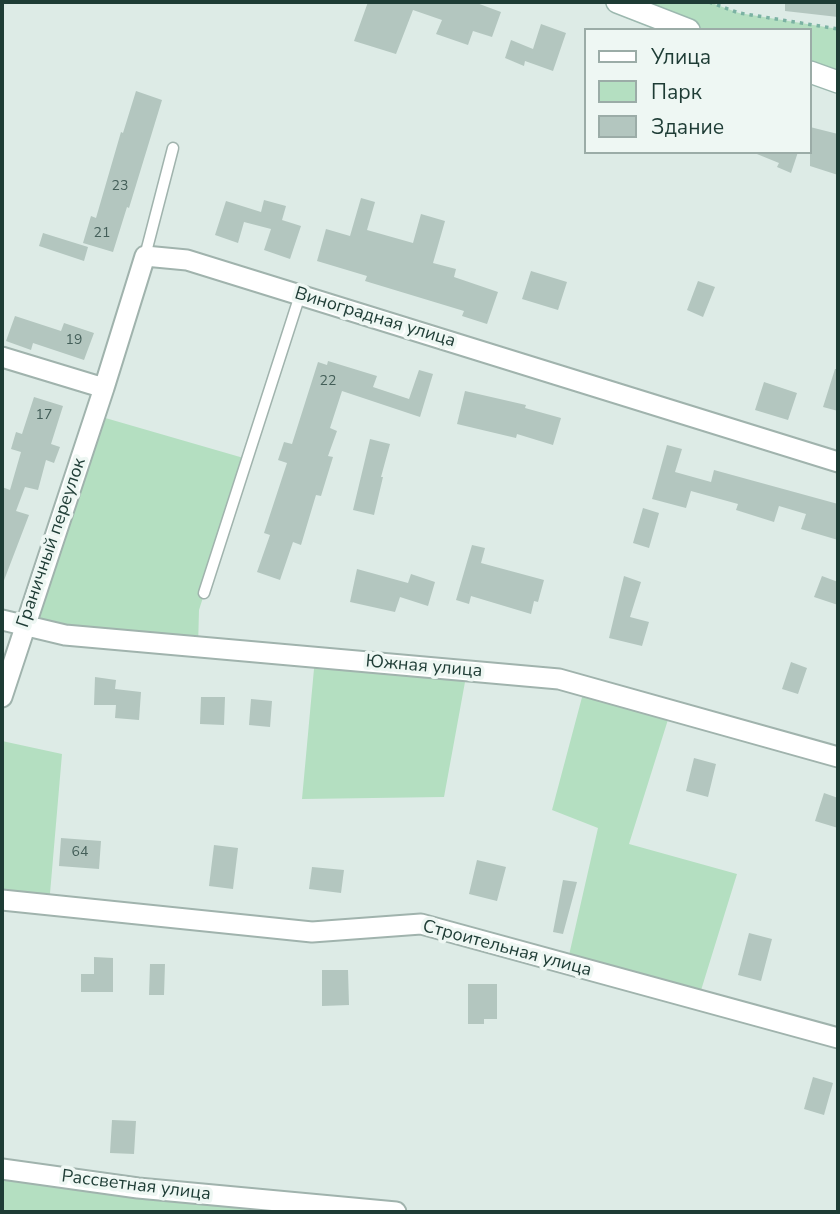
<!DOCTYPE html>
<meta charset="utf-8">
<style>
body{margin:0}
#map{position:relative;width:840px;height:1214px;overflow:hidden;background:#ddebe6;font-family:"Nunito Sans",sans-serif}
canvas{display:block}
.frame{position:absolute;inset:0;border:4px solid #1e3c35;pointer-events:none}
.legend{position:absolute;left:584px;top:28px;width:228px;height:126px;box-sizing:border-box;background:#eef7f3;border:2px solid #9baca7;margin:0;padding:9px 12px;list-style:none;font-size:21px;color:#1e3c35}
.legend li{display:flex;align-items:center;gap:14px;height:35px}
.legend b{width:35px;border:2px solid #9baca7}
</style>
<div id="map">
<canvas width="840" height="1214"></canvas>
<div class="frame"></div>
<ul class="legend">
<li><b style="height:9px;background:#fff"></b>Улица</li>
<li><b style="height:19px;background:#b4dfc1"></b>Парк</li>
<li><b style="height:19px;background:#b3c6bf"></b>Здание</li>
</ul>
</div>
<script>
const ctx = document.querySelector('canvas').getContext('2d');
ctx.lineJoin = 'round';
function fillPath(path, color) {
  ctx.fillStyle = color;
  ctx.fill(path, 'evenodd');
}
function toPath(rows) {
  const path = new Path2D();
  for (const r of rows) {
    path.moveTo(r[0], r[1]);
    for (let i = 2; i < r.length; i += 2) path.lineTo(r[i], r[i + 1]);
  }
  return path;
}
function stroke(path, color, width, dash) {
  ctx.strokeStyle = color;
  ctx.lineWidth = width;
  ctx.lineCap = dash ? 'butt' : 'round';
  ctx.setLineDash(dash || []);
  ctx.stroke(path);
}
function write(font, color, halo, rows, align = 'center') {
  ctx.font = font + ' "Nunito Sans",sans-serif';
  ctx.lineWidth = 7;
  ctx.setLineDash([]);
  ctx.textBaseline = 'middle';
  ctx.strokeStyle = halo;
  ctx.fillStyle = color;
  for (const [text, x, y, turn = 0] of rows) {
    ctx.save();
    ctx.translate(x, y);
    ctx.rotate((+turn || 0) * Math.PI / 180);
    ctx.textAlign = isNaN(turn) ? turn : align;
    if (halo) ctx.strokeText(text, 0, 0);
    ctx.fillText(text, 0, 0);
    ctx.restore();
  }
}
fillPath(toPath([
 [617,2,709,2,739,13,838,29,838,82,810,72,810,30,689,30],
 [95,415,247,459,199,610,198,647,25,624],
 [315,658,467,671,444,797,302,799],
 [585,686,671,710,629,844,737,874,698,1000,567,964,598,828,552,810],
 [2,741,62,754,49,905,2,900],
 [2,1169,396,1212,2,1212]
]), '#b4dfc1');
fillPath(toPath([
 [368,2,474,2,501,12,492,37,473,31,468,45,436,34,442,20,413,10,396,54,354,41],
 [785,2,838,2,838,17,785,11],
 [541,24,566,33,553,71,525,61,524,66,505,58,511,40,533,49],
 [136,91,162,100,129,208,127,207,113,252,83,243,91,216,96,218,121,132,123,133],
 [810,127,838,134,838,175,810,166],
 [752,152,798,152,791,173,777,167,779,163],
 [361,198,375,202,367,230,413,243,421,214,445,221,433,263,456,269,454,277,498,292,487,324,462,316,464,311,365,281,367,276,317,261,326,229,350,236],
 [264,200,286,206,282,220,301,226,290,259,264,250,271,229,244,222,238,243,215,235,226,201,261,212],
 [43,233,88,247,84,261,39,246],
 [531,271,567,282,558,310,522,299],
 [698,281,715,287,703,317,687,310],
 [15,316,61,331,64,323,94,333,84,360,33,343,31,350,6,341],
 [328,361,377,376,373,387,409,399,419,370,433,374,420,417,342,391,330,428,337,431,328,456,333,457,321,496,316,495,301,545,293,542,280,580,257,572,270,535,264,533,287,463,278,460,284,442,292,444,318,362,327,365],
 [835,369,838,369,838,411,823,407],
 [764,382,797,393,788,420,755,410],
 [465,391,526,405,525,408,561,418,553,445,517,434,516,438,457,424],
 [34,397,63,406,51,444,60,447,54,463,46,460,38,490,25,487,16,511,29,515,3,583,2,487,10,490,21,452,11,449,16,432,22,434],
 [370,439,390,444,381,477,383,477,374,515,353,510],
 [667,445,682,449,675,472,711,482,714,470,838,504,838,540,801,529,806,514,779,506,774,522,736,510,738,504,691,491,686,508,652,499],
 [643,508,659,513,649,548,633,543],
 [472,545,485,548,481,563,544,580,538,602,534,601,531,614,471,596,469,604,456,600],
 [357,569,408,583,411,574,435,582,428,606,400,597,395,612,350,602],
 [624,576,641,582,630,617,649,622,642,646,609,638],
 [822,576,838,582,838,605,814,597],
 [791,662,807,668,798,694,782,689],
 [95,677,116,680,115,689,141,692,139,720,115,718,116,705,94,705],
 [201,697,225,697,224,725,200,724],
 [251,699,272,701,270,727,249,725],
 [694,758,716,764,708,797,686,791],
 [824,793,838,798,838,828,815,821],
 [61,838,101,841,99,869,59,866],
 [214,845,238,848,233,889,209,886],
 [477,860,506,867,497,901,469,894],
 [312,867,344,870,341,893,309,889],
 [563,880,577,882,563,934,553,932],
 [749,933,772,939,761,981,738,975],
 [94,957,113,958,113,992,81,992,81,974,94,974],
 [150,964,165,964,164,995,149,995],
 [322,970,348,970,349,1005,322,1006],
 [468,984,497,984,497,1019,484,1019,484,1024,468,1024],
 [813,1077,833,1083,824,1115,804,1109],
 [112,1120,136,1121,134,1154,110,1153]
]), '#b3c6bf');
const lane = toPath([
 [145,256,173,148],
 [204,593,300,295]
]);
const street = toPath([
 [2,357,104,388,145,256,187,260,838,462],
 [2,620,65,635,559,679,838,757],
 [2,697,104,388],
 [2,900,312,932,421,924,838,1038],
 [2,1169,138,1188,396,1212]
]);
const secondary = toPath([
 [617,2,689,30],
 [810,72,838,82]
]);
stroke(lane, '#a0b3ad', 13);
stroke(street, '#a0b3ad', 23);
stroke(secondary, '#9cb8af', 24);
stroke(toPath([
 [709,2,739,13,838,29]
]), '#7bb2a3', 3.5, [3.5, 5]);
stroke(lane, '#fff', 10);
stroke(street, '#fff', 19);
stroke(secondary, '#fff', 21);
write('14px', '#435e58', null, [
 ["23",120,187],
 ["21",102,234],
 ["19",74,341],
 ["22",328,382],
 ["17",44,416],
 ["64",80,853]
]);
write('18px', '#1e3c35', '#eef7f3', [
 ["Виноградная улица",375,318,17],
 ["Граничный переулок",52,543,-71],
 ["Южная улица",424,667,5],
 ["Строительная улица",507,949,15],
 ["Рассветная улица",136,1186,7]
]);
</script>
